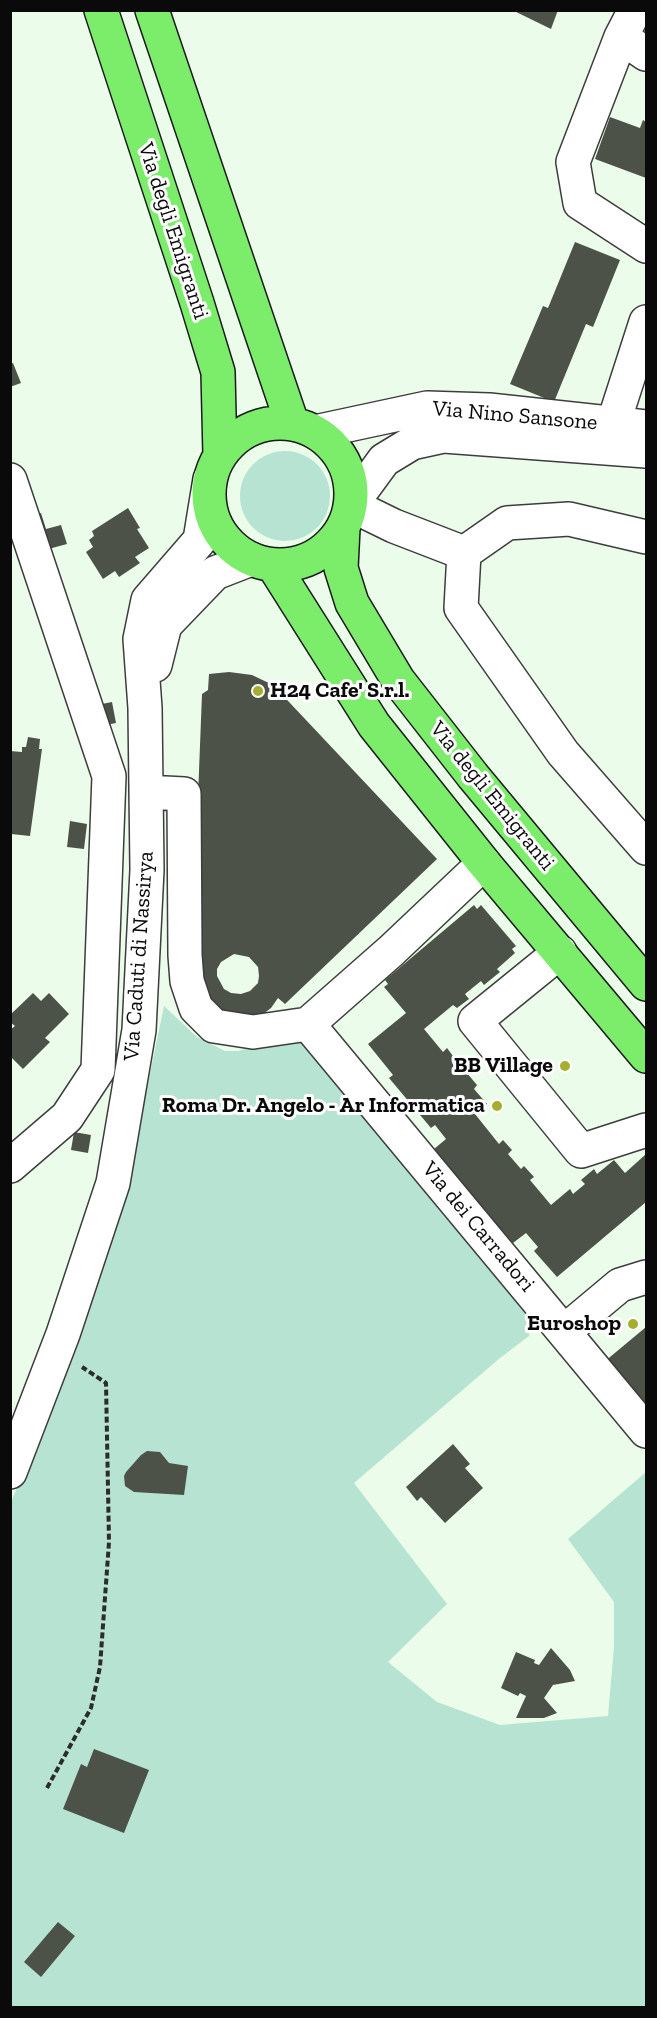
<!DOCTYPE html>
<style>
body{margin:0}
#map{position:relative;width:657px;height:2018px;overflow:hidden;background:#ebfdea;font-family:"Zilla Slab",serif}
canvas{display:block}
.frame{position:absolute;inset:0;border:12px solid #0a0a0a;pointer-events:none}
</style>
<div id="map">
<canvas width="657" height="2018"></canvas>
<div class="frame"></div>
</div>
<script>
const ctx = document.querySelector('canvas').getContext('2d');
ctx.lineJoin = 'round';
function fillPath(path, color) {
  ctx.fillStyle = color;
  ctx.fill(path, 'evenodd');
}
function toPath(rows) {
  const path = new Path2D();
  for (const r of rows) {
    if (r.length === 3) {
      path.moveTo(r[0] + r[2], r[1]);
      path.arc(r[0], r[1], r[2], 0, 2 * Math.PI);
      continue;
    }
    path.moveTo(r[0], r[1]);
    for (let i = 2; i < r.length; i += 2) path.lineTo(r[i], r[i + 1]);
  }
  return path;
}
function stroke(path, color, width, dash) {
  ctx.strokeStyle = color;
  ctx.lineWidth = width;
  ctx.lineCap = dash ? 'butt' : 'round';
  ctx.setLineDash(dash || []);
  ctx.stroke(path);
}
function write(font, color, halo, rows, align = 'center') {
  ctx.font = font + ' "Zilla Slab",serif';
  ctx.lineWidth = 6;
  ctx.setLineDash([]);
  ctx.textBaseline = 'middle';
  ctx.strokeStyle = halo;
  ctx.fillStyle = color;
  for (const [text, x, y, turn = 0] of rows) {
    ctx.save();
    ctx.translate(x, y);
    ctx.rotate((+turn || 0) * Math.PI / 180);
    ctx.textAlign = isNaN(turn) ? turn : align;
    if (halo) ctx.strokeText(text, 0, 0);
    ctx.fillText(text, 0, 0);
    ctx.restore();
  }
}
fillPath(toPath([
 [285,496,45],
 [164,1006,197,1037,225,1051,238,1051,300,1034,530,1310,529,1336,500,1358,354,1483,447,1604,388,1662,437,1702,500,1725,608,1716,614,1647,614,1602,568,1539,646,1472,646,2007,11,2008,11,1502,70,1364,133,1155]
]), '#b7e4d2');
fillPath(toPath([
 [512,10,558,10,551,29],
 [610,117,640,128,643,120,646,122,646,178,595,159],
 [575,242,620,260,593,327,586,324,554,402,510,384,543,306,548,308],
 [13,363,21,383,10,387,10,364],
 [128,508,140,528,137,529,149,548,135,557,140,563,119,577,115,571,103,579,86,552,93,547,89,540,94,536,92,531],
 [41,513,46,529,61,525,67,544,41,551,30,517],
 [229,672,252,675,273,685,437,859,285,1004,278,998,271,1008,258,1018,233,1023,191,984,191,976,202,694,208,690,209,674],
 [234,954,249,957,258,967,259,976,258,983,250,991,241,994,231,993,224,989,217,976,217,969,221,962],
 [112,702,116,723,106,725,102,704],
 [28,737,40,739,39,749,42,749,30,836,11,834,10,823,10,751,22,752,22,747,26,747],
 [70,821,87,824,84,849,67,847],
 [474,905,477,909,481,905,516,946,512,949,515,953,497,969,500,972,484,985,481,981,465,994,469,999,457,1008,453,1005,424,1029,443,1052,447,1048,456,1060,452,1063,462,1075,466,1072,477,1085,474,1089,487,1104,475,1114,499,1144,503,1140,512,1150,508,1154,521,1169,524,1166,534,1177,530,1180,551,1205,570,1189,573,1194,585,1184,581,1180,594,1169,597,1174,614,1160,625,1173,646,1154,646,1202,557,1277,534,1251,538,1247,526,1233,513,1243,501,1229,497,1233,456,1183,460,1180,434,1149,446,1139,435,1125,431,1128,389,1078,393,1075,368,1044,406,1013,384,987,388,984,385,980],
 [33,993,41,1001,49,993,69,1014,45,1038,50,1042,23,1069,10,1056,10,1030,15,1026,10,1022,10,1015],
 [74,1132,91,1135,88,1153,71,1150],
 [646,1327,646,1413,604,1362],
 [453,1444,470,1464,465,1468,483,1488,445,1523,421,1497,417,1501,406,1487],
 [147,1451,160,1452,169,1463,188,1466,184,1495,134,1492,125,1486,124,1476,126,1472,141,1455],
 [551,1648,570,1670,575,1681,553,1685,544,1698,557,1713,544,1718,516,1718,526,1696,520,1693,518,1696,501,1688,516,1652,535,1660,534,1663,539,1665],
 [94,1749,149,1770,124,1833,63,1809,81,1764,87,1767],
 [58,1922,75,1936,41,1977,24,1962]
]), '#4d5248');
const minor = toPath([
 [635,10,621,37,646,54],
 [621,37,573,162,580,203,646,246],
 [315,432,427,408,489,410,646,427],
 [607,443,646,322],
 [10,480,109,776,98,1070,67,1117,10,1166],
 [646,537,569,519,507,523,464,553,461,608,563,753,646,848],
 [464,553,394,526,351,505,384,460,412,443,444,436,646,451],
 [155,665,165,625,215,573,251,559],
 [146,792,184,794,185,955,187,981,196,1008,214,1026,253,1032,308,1024,391,951,484,863],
 [560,952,475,1021,581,1151,646,1130],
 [308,1024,646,1431],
 [565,1331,620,1285,646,1277],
 [10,1472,63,1334,113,1183,139,1030,147,870,145,708,140,639,148,600,200,540,210,479]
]);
const major = toPath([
 [101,10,197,303,218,372,220,456],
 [152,10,292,423],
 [280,494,71],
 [343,528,341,568,352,603,398,680,473,776,646,984],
 [273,565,374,725,484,863,646,1056]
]);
stroke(minor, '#3d3d3d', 36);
stroke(major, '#1b1b1b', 36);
stroke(toPath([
 [47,1788,91,1708,100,1667,109,1542,106,1383,82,1367]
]), '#2c2c2c', 4, [6, 3]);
stroke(minor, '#fff', 33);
stroke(major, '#7bed6a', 33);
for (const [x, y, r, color] of [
 [258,691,6,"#a6ae2f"],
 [565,1066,6,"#a6ae2f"],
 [497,1106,6,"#a6ae2f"],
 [633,1324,6,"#a6ae2f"]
]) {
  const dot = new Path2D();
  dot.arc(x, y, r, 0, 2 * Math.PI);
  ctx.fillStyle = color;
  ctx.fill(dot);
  stroke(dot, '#fff', 2);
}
write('22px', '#0a0a0a', '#fff', [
 ["Via degli Emigranti",173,231,72],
 ["Via Nino Sansone",515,416,5],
 ["Via degli Emigranti",492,796,51],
 ["Via Caduti di Nassirya",139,956,-86],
 ["Via dei Carradori",478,1227,50]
]);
write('bold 22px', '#0a0a0a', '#fff', [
 ["H24 Cafe' S.r.l.",270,691,"left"],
 ["BB Village",553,1066],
 ["Roma Dr. Angelo - Ar Informatica",485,1106],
 ["Euroshop",621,1324]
], 'right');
</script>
